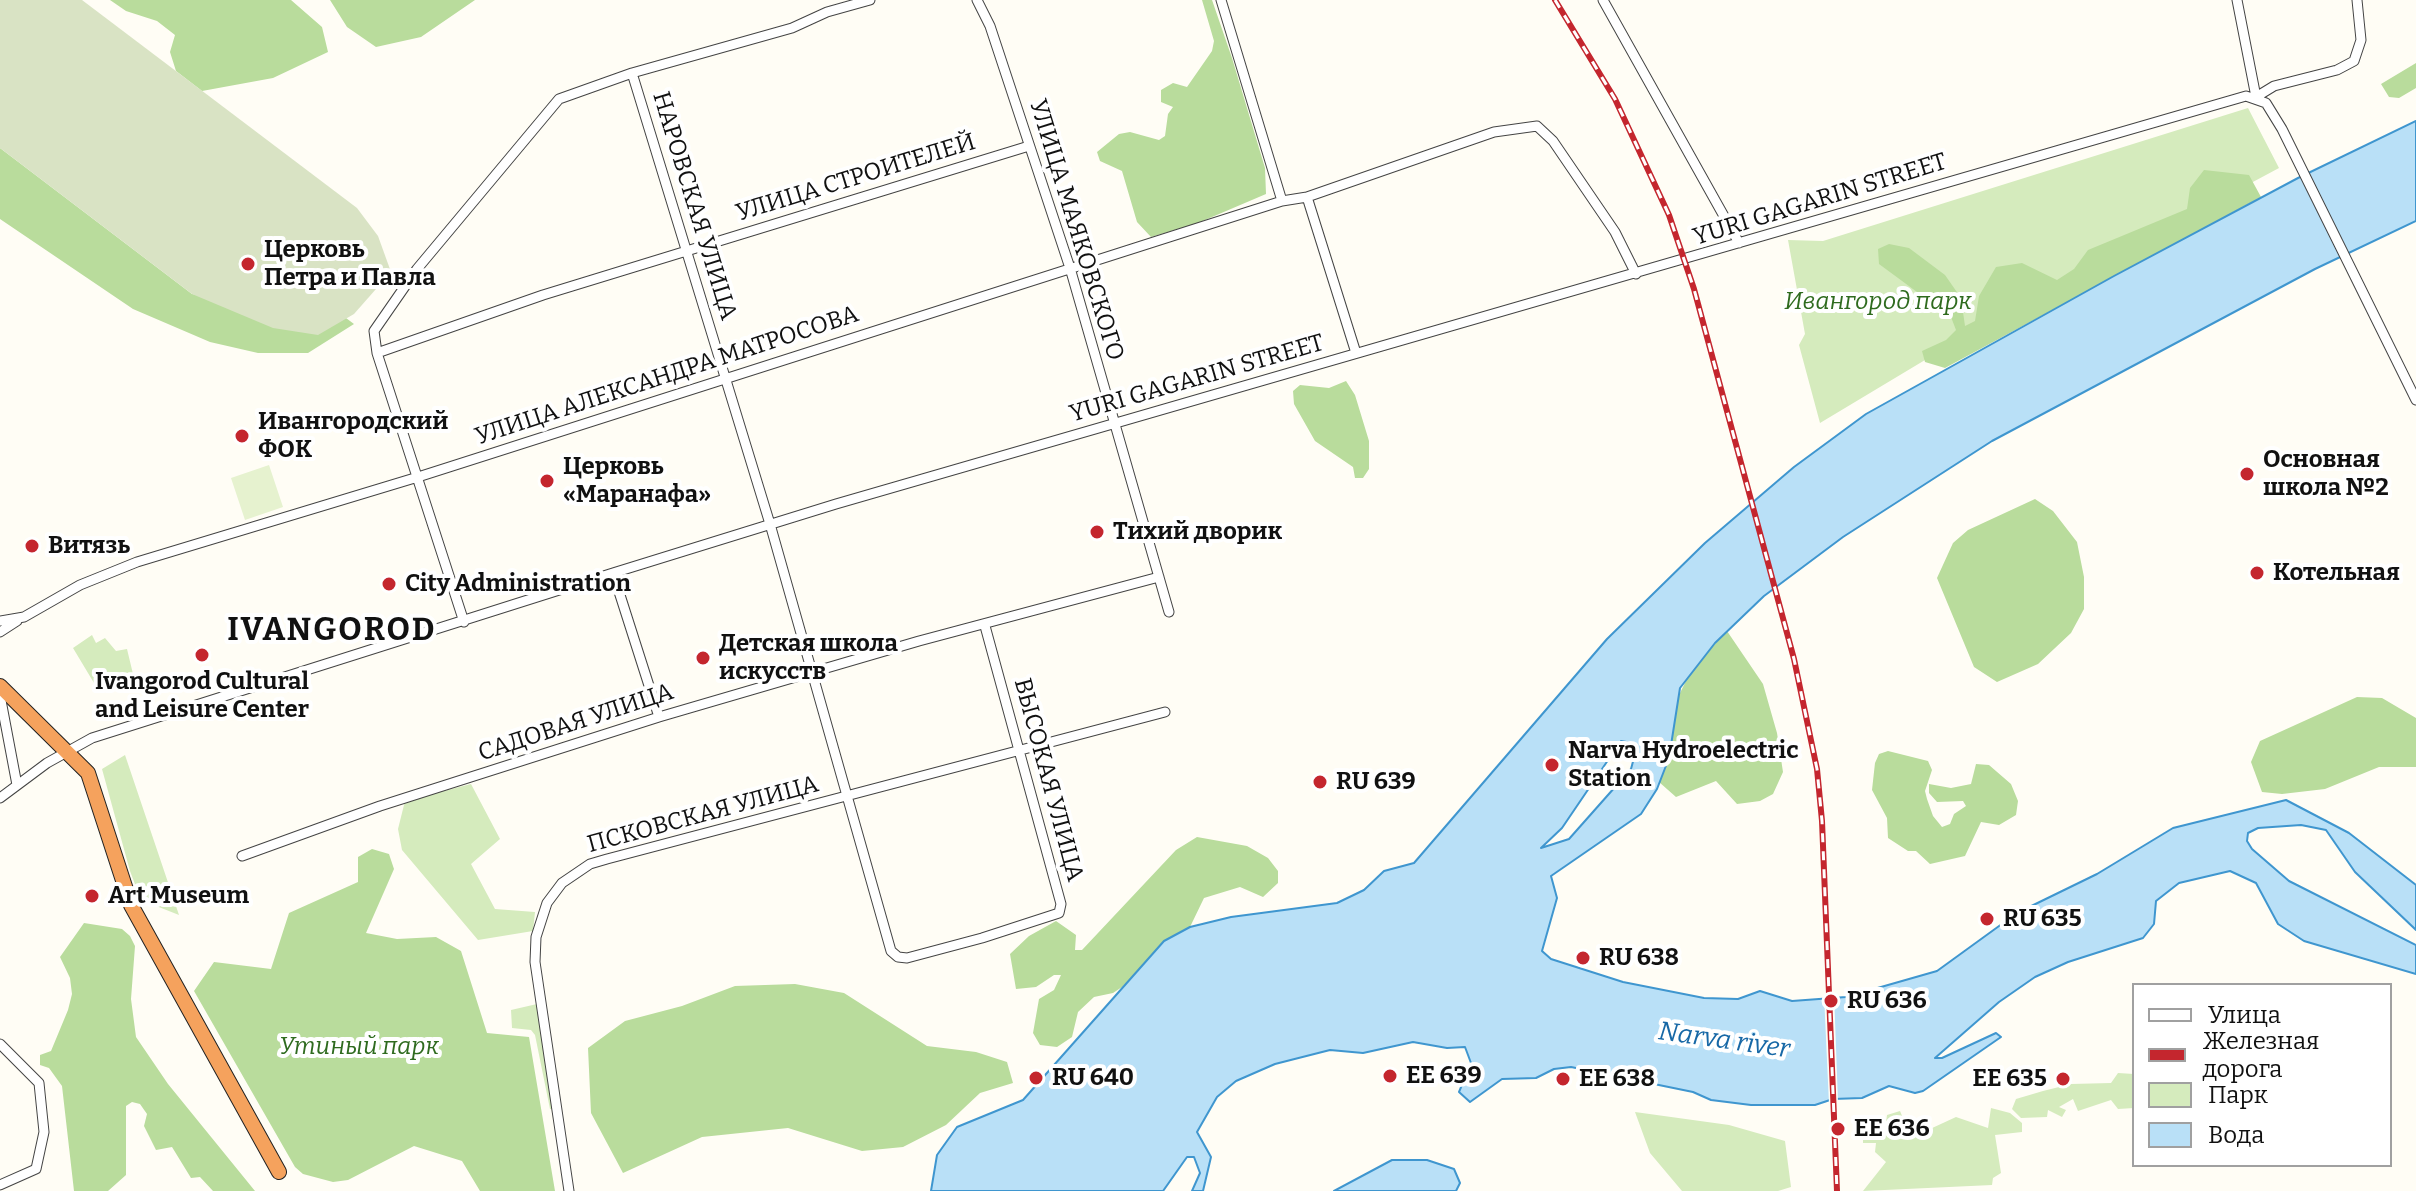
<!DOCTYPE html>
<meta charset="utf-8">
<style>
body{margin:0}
#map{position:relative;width:2416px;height:1191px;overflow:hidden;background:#fffdf5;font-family:Bitter,serif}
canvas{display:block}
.legend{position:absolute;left:2132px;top:983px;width:260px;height:184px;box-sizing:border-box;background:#fff;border:2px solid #a0a0a0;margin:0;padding:10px 14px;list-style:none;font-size:24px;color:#111}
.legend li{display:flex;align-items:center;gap:16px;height:40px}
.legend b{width:40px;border:2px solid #a0a0a0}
</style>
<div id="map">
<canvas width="2416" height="1191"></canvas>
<ul class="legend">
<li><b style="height:10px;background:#fff"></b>Улица</li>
<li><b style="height:10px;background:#c4262e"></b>Железная дорога</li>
<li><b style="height:22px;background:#d5ebbd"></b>Парк</li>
<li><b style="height:22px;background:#b9e0f7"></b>Вода</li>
</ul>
</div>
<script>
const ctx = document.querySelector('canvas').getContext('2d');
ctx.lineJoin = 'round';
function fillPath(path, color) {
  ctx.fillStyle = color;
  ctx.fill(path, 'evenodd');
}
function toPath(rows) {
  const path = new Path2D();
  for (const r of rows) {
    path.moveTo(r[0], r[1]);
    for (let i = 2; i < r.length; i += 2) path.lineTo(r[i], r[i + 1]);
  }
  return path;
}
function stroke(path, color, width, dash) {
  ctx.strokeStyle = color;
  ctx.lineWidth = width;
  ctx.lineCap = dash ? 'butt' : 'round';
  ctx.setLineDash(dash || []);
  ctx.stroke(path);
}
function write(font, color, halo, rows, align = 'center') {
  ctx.font = font + ' Bitter,serif';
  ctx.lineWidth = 8;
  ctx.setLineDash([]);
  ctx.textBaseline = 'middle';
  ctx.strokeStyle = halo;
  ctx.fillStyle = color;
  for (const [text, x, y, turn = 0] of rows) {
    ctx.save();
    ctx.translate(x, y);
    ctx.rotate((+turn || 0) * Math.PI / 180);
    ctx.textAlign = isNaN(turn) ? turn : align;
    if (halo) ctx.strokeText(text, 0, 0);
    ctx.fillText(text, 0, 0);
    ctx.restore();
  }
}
fillPath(toPath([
 [2248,108,2279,168,1960,339,1820,423,1799,345,1805,334,1788,240,1823,241],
 [92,635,96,643,105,638,116,651,127,649,133,674,97,688,73,648],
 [125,755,179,915,141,900,130,871,102,769],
 [471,784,500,839,471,864,495,909,535,912,533,931,478,940,402,850,398,829,405,801],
 [537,1004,555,1109,550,1109,535,1035,531,1030,512,1028,511,1010],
 [2118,1073,2134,1074,2134,1108,2118,1109,2111,1100,2078,1111,2073,1099,2059,1107,2066,1110,2062,1117,2048,1110,2047,1117,2021,1118,2012,1109,2016,1099,2043,1091,2071,1084,2111,1083],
 [1991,1108,2010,1113,2022,1123,2022,1132,1995,1135,2001,1173,1993,1178,1992,1185,1863,1191,1886,1162,1875,1152,1876,1143,1863,1143,1863,1122,1876,1117,1880,1130,1885,1130,1887,1115,1900,1111,1908,1130,1930,1129,1956,1117,1988,1128],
 [1635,1112,1729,1125,1785,1141,1791,1187,1778,1191,1682,1191,1650,1153]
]), '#d5ebbd');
fillPath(toPath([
 [110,0,291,0,322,27,328,52,273,78,202,91,176,71,170,52,175,35,157,21,126,11],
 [330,0,475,0,421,37,376,47,347,27],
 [1202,0,1212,0,1232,58,1265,168,1266,194,1198,223,1151,237,1137,222,1122,171,1100,161,1097,152,1119,134,1130,132,1159,140,1165,136,1168,114,1173,107,1161,102,1161,90,1173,83,1187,87,1212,51,1214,41],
 [2416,63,2416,88,2399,98,2389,97,2381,84],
 [0,148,192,294,346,318,354,324,308,353,258,353,210,342,133,309,0,219],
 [2204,170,2249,175,2261,197,1945,368,1925,362,1922,351,1946,340,1956,330,1951,317,1879,264,1878,249,1889,244,1909,248,1945,275,1961,298,1965,326,1975,321,1979,296,1996,267,2022,263,2057,280,2074,269,2088,250,2187,209,2190,188],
 [1346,381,1355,395,1369,441,1369,469,1363,478,1355,478,1353,467,1315,441,1294,404,1293,391,1300,385,1329,388],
 [2035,499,2053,511,2077,542,2084,577,2084,609,2071,633,2038,664,1997,682,1974,667,1937,578,1953,543,1968,530],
 [1727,631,1763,684,1777,733,1783,772,1773,794,1760,801,1737,804,1716,781,1676,797,1659,782,1669,758,1675,703,1692,669],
 [2357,697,2382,698,2416,718,2416,767,2379,767,2325,789,2282,794,2262,792,2251,762,2260,741],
 [1888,751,1928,761,1932,770,1925,791,1927,799,1933,816,1942,827,1950,824,1954,814,1966,806,1963,801,1937,802,1929,793,1929,784,1951,788,1971,784,1976,764,1989,765,2011,784,2018,801,2016,815,1999,825,1981,822,1965,856,1930,864,1916,851,1908,851,1888,838,1887,818,1872,790,1875,763,1879,754],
 [1197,837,1247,846,1268,858,1278,871,1278,883,1263,897,1240,887,1204,898,1190,927,1168,940,1122,987,1113,993,1094,997,1078,1012,1072,1037,1057,1047,1040,1045,1033,1033,1039,999,1054,990,1061,975,1054,975,1036,987,1016,989,1010,954,1029,936,1056,921,1076,935,1075,950,1082,950,1176,850],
 [372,849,389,854,394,869,366,933,397,939,436,937,461,951,487,1033,529,1037,555,1191,480,1191,462,1161,414,1146,348,1180,333,1182,303,1174,295,1167,194,991,214,962,271,969,289,913,358,882,358,857],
 [84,923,122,929,130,936,135,946,131,999,136,1037,168,1084,255,1191,213,1191,200,1177,191,1178,172,1147,156,1150,144,1126,147,1114,140,1104,132,1102,126,1106,126,1175,108,1191,74,1191,62,1086,49,1068,40,1065,40,1055,51,1051,68,1010,72,994,70,978,60,957],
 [795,984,844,993,927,1046,976,1052,1007,1062,1013,1083,980,1093,946,1125,903,1147,862,1151,788,1128,702,1137,623,1173,591,1113,588,1048,625,1021,682,1006,735,986]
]), '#b9dc9c');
fillPath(toPath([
 [0,0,82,0,357,208,378,236,391,272,354,314,318,335,273,328,192,294,0,148]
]), '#d9e3c4');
fillPath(toPath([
 [269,465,283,507,245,520,231,478]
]), '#e6f2cf');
const water = toPath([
 [2416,121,2416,221,2315,269,1992,441,1843,537,1764,596,1715,643,1680,688,1669,758,1657,789,1641,814,1551,876,1557,898,1542,951,1551,959,1623,982,1704,998,1738,999,1760,991,1792,1001,1846,997,1937,971,2017,913,2097,874,2173,828,2286,800,2349,833,2416,885,2416,930,2355,872,2326,830,2301,825,2258,828,2248,833,2247,841,2252,849,2289,881,2416,945,2416,974,2304,941,2278,924,2256,883,2230,871,2179,883,2156,901,2154,924,2143,938,2068,962,2035,977,1999,1002,1935,1058,1942,1058,1996,1033,2001,1037,1923,1091,1915,1093,1889,1086,1862,1098,1833,1099,1815,1105,1751,1105,1711,1100,1693,1092,1571,1067,1554,1069,1536,1078,1502,1079,1470,1102,1459,1092,1471,1063,1465,1047,1447,1048,1413,1042,1363,1053,1330,1050,1275,1064,1236,1081,1217,1097,1197,1132,1211,1157,1203,1191,1192,1191,1200,1173,1194,1157,1187,1157,1163,1191,931,1191,937,1155,957,1127,1023,1100,1164,941,1190,927,1231,917,1337,903,1364,890,1384,871,1414,863,1607,639,1705,543,1794,467,1866,414,2114,276,2298,178,2416,121],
 [1621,741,1632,743,1635,754,1631,769,1569,839,1541,848,1562,828,1621,741],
 [1392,1160,1427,1160,1454,1169,1460,1183,1456,1191,1334,1191,1392,1160]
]);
fillPath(water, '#b9e0f7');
stroke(water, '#3f96cf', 2);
fillPath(toPath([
 [1834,993,1838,1103,1829,1104,1824,994]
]), '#fffdf5');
const minor = toPath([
 [977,0,990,26,1070,268,1169,612],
 [1221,0,1282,201],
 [1603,0,1739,243],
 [2237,0,2256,97],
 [632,73,770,524,891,951,898,957,907,958,982,938,1059,913,1061,904,985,626],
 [2256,97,2274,86,2337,70,2354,61,2361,40,2357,0],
 [1307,197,1356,353],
 [377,353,543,295,1029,146],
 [613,573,659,717],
 [0,621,24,617,80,585,137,562,418,477,1282,201,1307,197,1494,132,1537,126,1553,141,1615,232,1636,274],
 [464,622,377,353,374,331,417,269,559,99,632,73,792,28,827,12,870,0],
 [0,632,17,621],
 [0,695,17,785],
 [0,798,47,763,92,738,613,573,836,504,2246,96,2266,103,2282,129,2416,400],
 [242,856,380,806,659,717,919,641,1159,577],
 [0,1044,39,1083,44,1132,36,1169,0,1185],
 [569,1191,535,962,536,937,547,903,562,883,590,864,607,859,1165,712]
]);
const highway = toPath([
 [0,686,88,773,131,905,279,1172]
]);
stroke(minor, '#444', 11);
stroke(highway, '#222', 16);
stroke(minor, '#fff', 9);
stroke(highway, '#f5a25d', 14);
const rail = toPath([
 [1555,0,1615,99,1669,215,1694,289,1794,659,1817,769,1822,821,1837,1191]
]);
stroke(rail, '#c4262e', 6);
stroke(rail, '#fff', 3, [9]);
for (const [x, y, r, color] of [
 [248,264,8,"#c4262e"],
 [242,436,8,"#c4262e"],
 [2247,474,8,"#c4262e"],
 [547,481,8,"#c4262e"],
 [1097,532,8,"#c4262e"],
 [32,546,8,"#c4262e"],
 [2257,573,8,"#c4262e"],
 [389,584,8,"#c4262e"],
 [202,655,8,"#c4262e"],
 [703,658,8,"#c4262e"],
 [1552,765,8,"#c4262e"],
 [1320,782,8,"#c4262e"],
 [92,896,8,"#c4262e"],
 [1987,919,8,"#c4262e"],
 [1583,958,8,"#c4262e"],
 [1831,1001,8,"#c4262e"],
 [1390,1076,8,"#c4262e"],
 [1036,1078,8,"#c4262e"],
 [1563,1079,8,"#c4262e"],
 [2063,1079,8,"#c4262e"],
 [1838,1129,8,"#c4262e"]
]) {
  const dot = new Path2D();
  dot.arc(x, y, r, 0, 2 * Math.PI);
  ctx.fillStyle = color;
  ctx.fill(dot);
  stroke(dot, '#fff', 3);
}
write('24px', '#111', '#fff', [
 ["УЛИЦА СТРОИТЕЛЕЙ",856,178,-17],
 ["YURI GAGARIN STREET",1820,200,-17],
 ["НАРОВСКАЯ УЛИЦА",694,206,73],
 ["УЛИЦА МАЯКОВСКОГО",1076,230,73],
 ["УЛИЦА АЛЕКСАНДРА МАТРОСОВА",667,376,-18],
 ["YURI GAGARIN STREET",1197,379,-16],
 ["САДОВАЯ УЛИЦА",576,723,-18],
 ["ВЫСОКАЯ УЛИЦА",1048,780,75],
 ["ПСКОВСКАЯ УЛИЦА",703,815,-15]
]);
write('bold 24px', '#111', '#fff', [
 ["Церковь",264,250],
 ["Петра и Павла",264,278],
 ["Ивангородский",258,422],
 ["ФОК",258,450],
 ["Основная",2263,460],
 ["школа №2",2263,488],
 ["Церковь",563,467],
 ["«Маранафа»",563,495],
 ["Тихий дворик",1113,532],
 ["Витязь",48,546],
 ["Котельная",2273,573],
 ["City Administration",405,584],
 ["Детская школа",719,644],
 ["искусств",719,672],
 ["Ivangorod Cultural",202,682,"center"],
 ["and Leisure Center",202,710,"center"],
 ["Narva Hydroelectric",1568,751],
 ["Station",1568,779],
 ["RU 639",1336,782],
 ["Art Museum",108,896],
 ["RU 635",2003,919],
 ["RU 638",1599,958],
 ["RU 636",1847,1001],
 ["EE 639",1406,1076],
 ["RU 640",1052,1078],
 ["EE 638",1579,1079],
 ["EE 635",2047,1079,"right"],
 ["EE 636",1854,1129]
], 'left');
write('italic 24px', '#2f6b1f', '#fff', [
 ["Ивангород парк",1878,302],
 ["Утиный парк",359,1047]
]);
write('italic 26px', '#1768a6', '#fff', [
 ["Narva river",1724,1041,8]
]);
ctx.letterSpacing = '2px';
write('bold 32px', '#111', '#fff', [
 ["IVANGOROD",332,631]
]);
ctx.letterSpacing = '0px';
</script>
